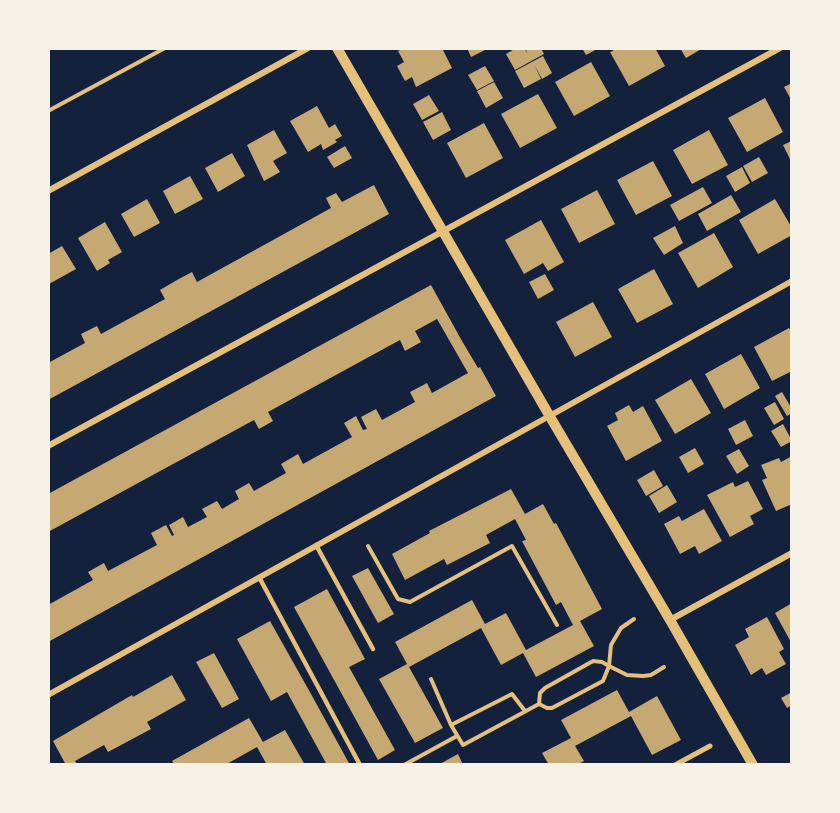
<!DOCTYPE html>
<style>
body{margin:0}
#map{position:relative;width:840px;height:813px;overflow:hidden;background:#14213d;font-family:"Nunito Sans",sans-serif}
canvas{display:block}
.frame{position:absolute;inset:0;border:50px solid #f6f1e7;pointer-events:none}
</style>
<div id="map">
<canvas width="840" height="813"></canvas>
<div class="frame"></div>
</div>
<script>
const ctx = document.querySelector('canvas').getContext('2d');
ctx.lineJoin = 'round';
function fillPath(path, color) {
  ctx.fillStyle = color;
  ctx.fill(path, 'evenodd');
}
function toPath(rows) {
  const path = new Path2D();
  for (const r of rows) {
    path.moveTo(r[0], r[1]);
    for (let i = 2; i < r.length; i += 2) path.lineTo(r[i], r[i + 1]);
  }
  return path;
}
function stroke(path, color, width, dash) {
  ctx.strokeStyle = color;
  ctx.lineWidth = width;
  ctx.lineCap = dash ? 'butt' : 'round';
  ctx.setLineDash(dash || []);
  ctx.stroke(path);
}
fillPath(toPath([
 [405,48,442,48,452,68,416,87,412,77,405,81,397,66,404,62,398,51],
 [467,48,489,48,471,57],
 [516,48,524,48,528,54,525,48,541,48,544,54,515,70,506,54],
 [582,48,599,48,586,55],
 [612,48,655,48,665,66,629,86,610,52,613,51],
 [680,48,703,48,686,58],
 [543,56,552,73,542,79,535,66,541,79,524,88,515,71],
 [591,62,610,96,574,116,555,82],
 [485,66,494,81,477,90,468,75],
 [494,82,503,98,486,108,477,91],
 [792,83,792,101,784,87],
 [538,94,557,128,520,148,501,114],
 [429,95,439,111,422,120,413,104],
 [765,98,783,132,747,152,728,118],
 [317,106,329,128,335,124,342,136,335,140,337,142,323,150,321,144,308,152,290,121],
 [442,112,451,130,433,140,423,122],
 [484,123,503,158,466,178,447,143],
 [274,130,287,153,273,161,280,172,264,181,247,145],
 [709,130,728,165,692,184,673,150],
 [792,141,792,163,783,145],
 [345,146,352,158,334,168,327,157],
 [232,153,245,176,218,192,205,168],
 [759,157,768,173,752,182,743,166],
 [653,161,672,196,636,215,617,180],
 [742,167,750,183,735,192,726,176],
 [190,176,203,199,175,214,163,191],
 [374,185,389,214,48,400,48,363,85,343,81,334,97,326,101,334,165,299,160,290,177,280,192,272,197,282,331,208,326,198,336,193,342,202],
 [703,187,712,203,679,221,670,205],
 [597,190,615,224,579,243,561,209],
 [731,195,741,212,707,231,698,214],
 [147,199,160,223,134,237,121,214],
 [775,199,792,228,792,235,758,254,739,220],
 [541,220,564,262,548,271,543,263,524,274,505,240],
 [105,222,122,252,108,260,110,263,97,271,78,238],
 [675,226,683,243,664,255,653,238],
 [714,233,733,267,698,288,678,253],
 [62,246,76,269,49,284,48,254],
 [654,269,673,304,637,323,618,289],
 [545,274,554,290,538,299,529,282],
 [431,285,462,341,478,368,480,367,496,396,48,642,48,605,93,580,88,572,104,563,108,571,157,545,151,533,166,525,172,536,174,535,169,525,183,517,188,527,207,517,202,509,217,501,222,509,239,499,235,491,249,483,254,491,286,473,281,464,298,454,303,464,352,437,344,423,356,416,363,430,367,429,361,417,376,409,382,420,415,402,410,392,427,383,432,393,468,373,437,319,415,331,421,342,405,351,400,340,268,412,273,421,259,429,254,420,48,532,48,494],
 [593,302,612,337,575,357,556,322],
 [789,328,792,333,792,371,772,381,754,347],
 [741,354,760,388,724,409,705,374],
 [691,379,711,413,675,434,655,400],
 [782,392,792,409,792,413,787,416,775,396],
 [775,402,784,419,774,425,764,408],
 [629,405,633,412,643,406,662,441,626,461,607,426,618,420,615,413],
 [745,420,753,436,736,445,728,429],
 [783,424,792,441,781,447,771,431],
 [695,448,704,464,688,473,679,457],
 [739,449,749,466,737,474,726,456],
 [792,456,792,504,776,511,762,480,767,478,761,465,779,458,781,462],
 [654,470,663,486,646,496,637,480],
 [748,481,763,509,750,516,754,524,730,537,707,495,733,482,735,487],
 [667,485,677,502,659,513,649,496],
 [511,489,525,514,543,504,554,524,556,523,602,609,580,621,594,646,536,677,523,653,501,665,481,628,409,667,443,728,415,743,379,679,407,664,395,642,472,600,485,624,506,613,526,650,573,625,561,602,556,605,522,541,526,540,515,519,486,535,490,543,447,565,444,559,405,580,392,554,430,533,429,531],
 [704,509,722,541,699,554,695,546,680,554,664,524,679,516,682,521],
 [368,568,394,614,378,623,352,576],
 [327,589,365,659,349,667,395,750,378,760,294,607],
 [792,603,792,644,775,613],
 [767,617,784,649,779,652,786,664,766,675,762,668,751,675,735,645,749,637,745,629],
 [270,621,311,694,350,765,327,765,287,692,271,701,237,639],
 [214,653,239,699,222,708,196,662],
 [172,675,186,700,147,722,151,729,108,752,104,745,75,761,78,765,66,765,53,741,132,695,133,697],
 [617,690,629,712,657,696,681,740,652,755,631,716,575,746,584,761,577,765,549,765,542,753,571,738,561,720],
 [792,692,792,705,787,708,781,698],
 [249,718,263,742,285,730,305,765,267,765,257,747,225,765,175,765,172,761],
 [458,754,463,765,438,765]
]), '#c6a872');
stroke(toPath([
 [48,111,165,48],
 [368,546,398,599,410,602,512,546,557,625],
 [634,619,621,628,611,645,609,666,627,675,643,676,651,675,664,667],
 [593,661,602,662,609,666,603,681,552,708,547,708,539,704,540,693,545,688,593,661],
 [431,679,451,725],
 [525,711,512,694,451,725,463,745,539,704],
 [404,765,457,736]
]), '#e5c07b', 4);
stroke(toPath([
 [316,545,373,649],
 [259,577,360,765]
]), '#e5c07b', 4.5);
stroke(toPath([
 [675,765,710,746]
]), '#e5c07b', 5);
stroke(toPath([
 [48,191,308,48],
 [48,446,780,48],
 [670,620,792,553],
 [48,695,792,281]
]), '#e5c07b', 6);
stroke(toPath([
 [337,48,549,415,670,620,753,765]
]), '#e5c07b', 10);
</script>
